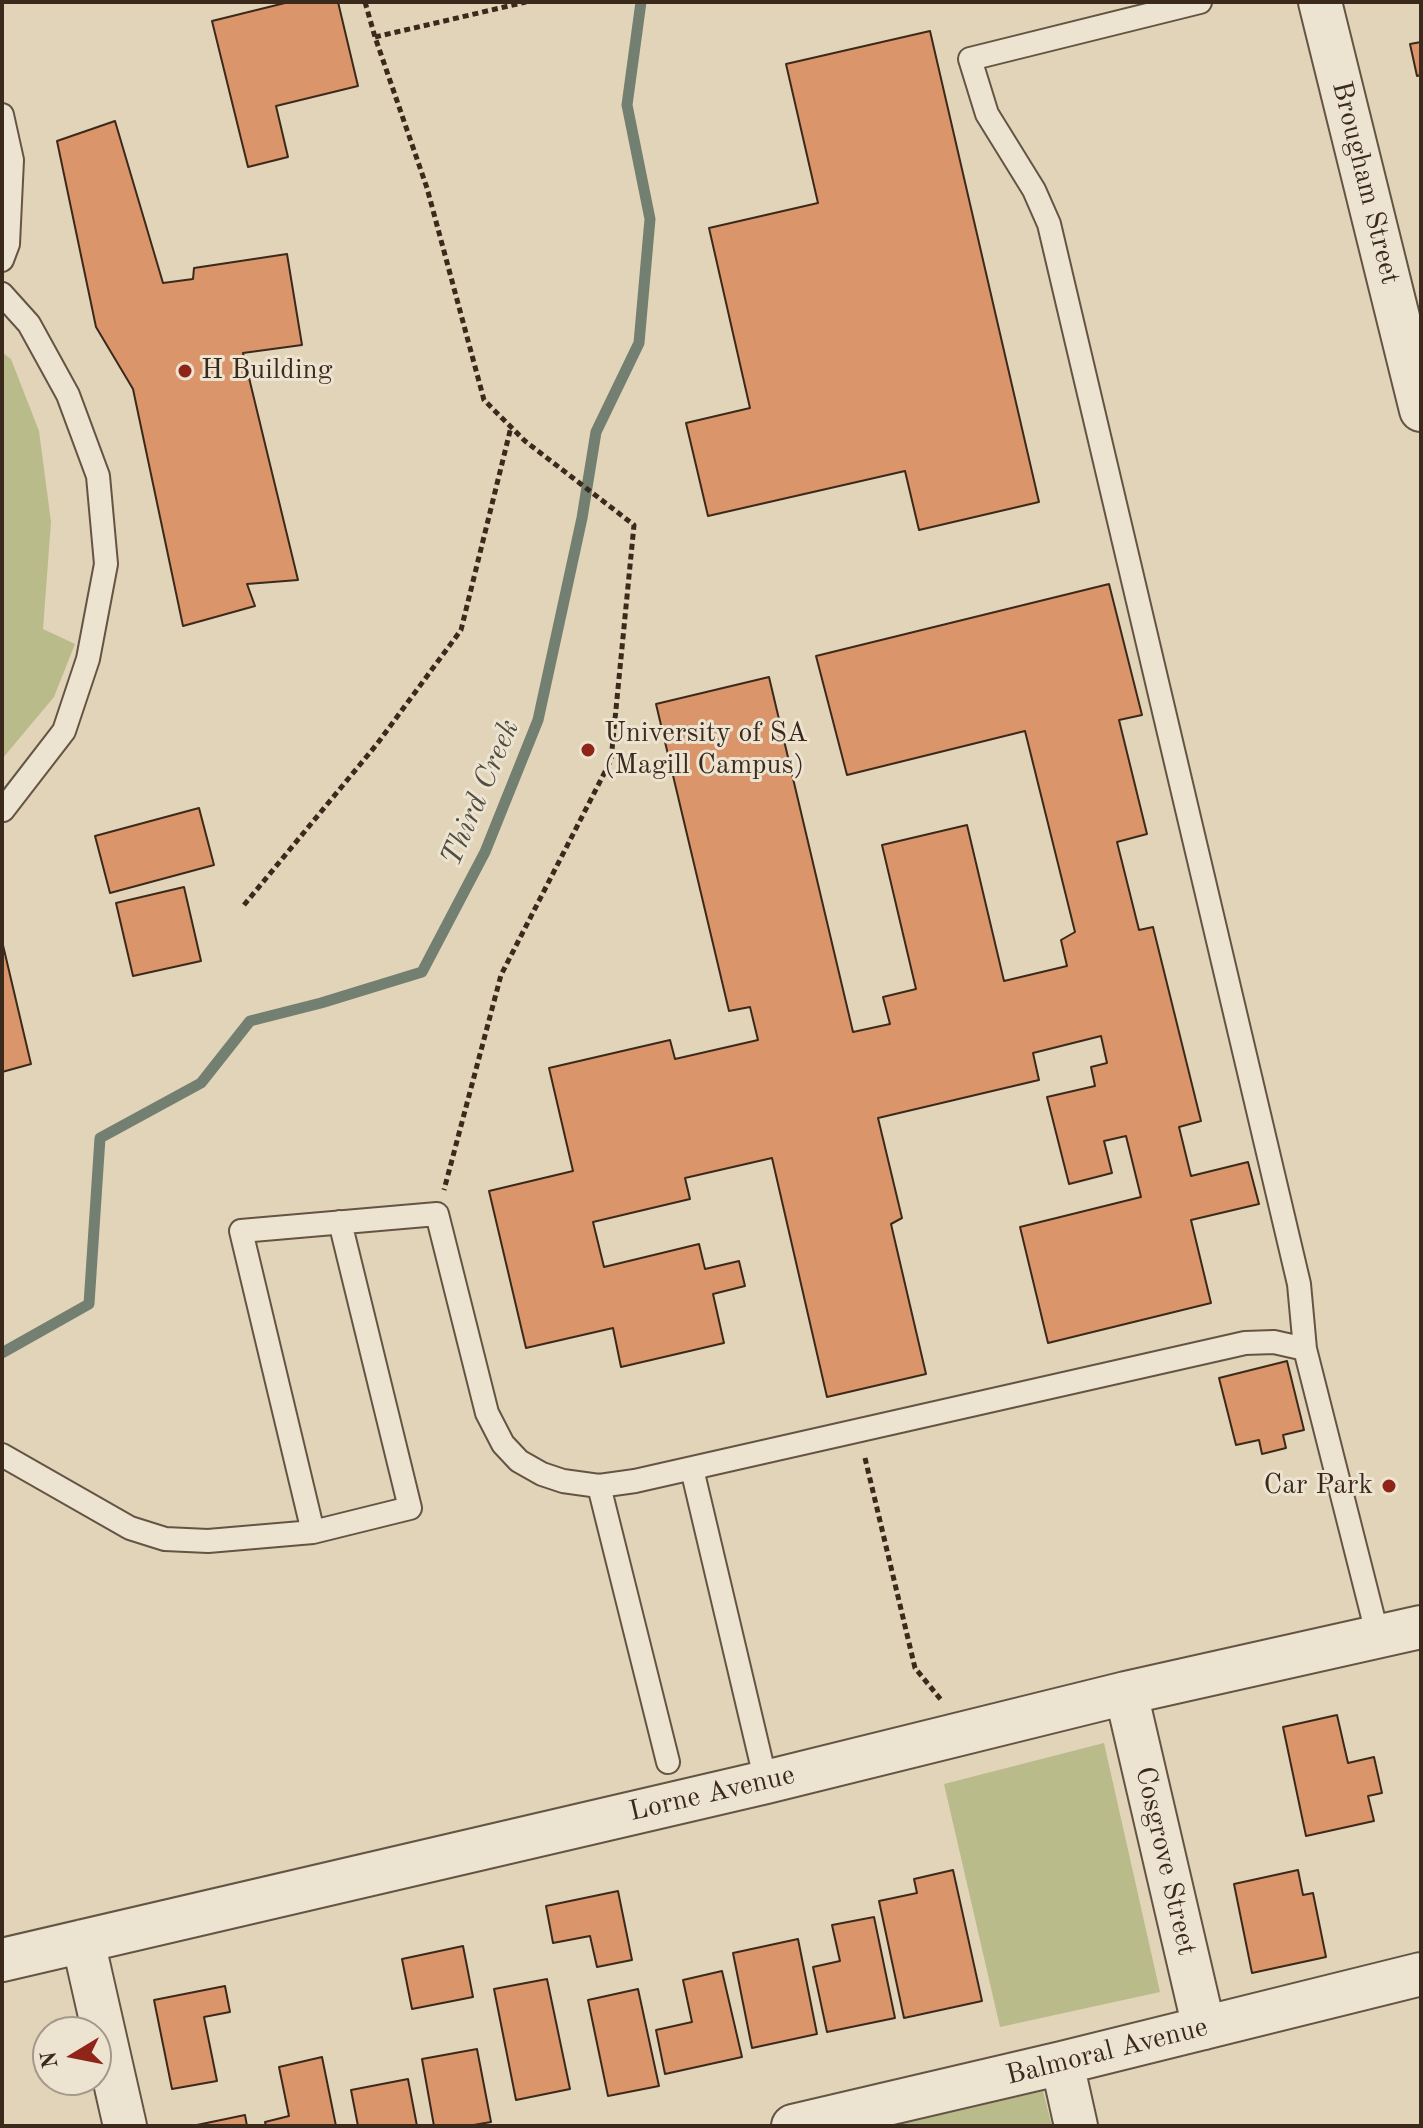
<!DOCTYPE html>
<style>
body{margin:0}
#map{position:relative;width:1423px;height:2128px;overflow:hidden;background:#e2d4b8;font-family:"Old Standard TT",serif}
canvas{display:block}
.frame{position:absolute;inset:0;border:4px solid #3b291c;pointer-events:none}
.north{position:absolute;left:32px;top:2016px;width:80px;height:80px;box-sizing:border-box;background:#ece3d1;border:2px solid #a59989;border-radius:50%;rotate:260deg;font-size:22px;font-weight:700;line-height:32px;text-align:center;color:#3b291c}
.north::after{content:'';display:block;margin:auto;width:28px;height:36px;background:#8f2418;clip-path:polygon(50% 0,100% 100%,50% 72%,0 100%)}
</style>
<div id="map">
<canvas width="1423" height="2128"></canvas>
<div class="frame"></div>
<div class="north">N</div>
</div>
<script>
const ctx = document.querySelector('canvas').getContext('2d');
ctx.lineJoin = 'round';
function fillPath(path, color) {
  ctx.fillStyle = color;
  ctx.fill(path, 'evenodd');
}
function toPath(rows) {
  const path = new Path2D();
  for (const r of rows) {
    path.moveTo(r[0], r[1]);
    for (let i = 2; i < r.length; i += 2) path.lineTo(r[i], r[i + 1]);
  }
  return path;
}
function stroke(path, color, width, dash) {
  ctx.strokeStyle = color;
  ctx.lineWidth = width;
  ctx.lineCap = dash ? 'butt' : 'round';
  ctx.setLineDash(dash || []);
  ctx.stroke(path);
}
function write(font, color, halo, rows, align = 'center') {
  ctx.font = font + ' "Old Standard TT",serif';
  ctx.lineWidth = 6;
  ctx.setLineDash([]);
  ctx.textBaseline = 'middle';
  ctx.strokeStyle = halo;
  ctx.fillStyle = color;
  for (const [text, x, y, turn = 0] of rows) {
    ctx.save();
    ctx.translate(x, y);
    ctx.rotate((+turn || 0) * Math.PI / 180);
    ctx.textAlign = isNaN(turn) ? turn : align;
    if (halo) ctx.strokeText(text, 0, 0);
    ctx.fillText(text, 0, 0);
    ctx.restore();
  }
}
fillPath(toPath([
 [2,352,11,359,39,431,51,522,43,629,75,644,54,697,2,759],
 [1104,1743,1160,1992,1000,2027,944,1784],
 [1043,2091,1052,2126,887,2126]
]), '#b9bb8b');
stroke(toPath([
 [2,1353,89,1304,100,1138,201,1083,250,1021,321,1003,422,972,485,852,538,720,582,518,596,432,639,343,650,219,627,105,641,2]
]), '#727f71', 11);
const building = toPath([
 [289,2,338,2,358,86,276,106,288,157,248,167,212,21,289,2],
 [930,31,1039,502,919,530,905,471,708,516,686,423,750,408,709,228,818,203,786,64,930,31],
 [1421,42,1421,75,1417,76,1410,44,1421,42],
 [115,121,163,283,193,279,194,268,287,254,302,345,243,353,298,580,247,584,255,606,183,626,133,389,96,327,57,141,115,121],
 [1109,584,1142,715,1119,720,1147,834,1117,842,1139,930,1153,927,1201,1121,1179,1127,1191,1176,1248,1162,1259,1204,1191,1220,1211,1303,1048,1343,1020,1227,1141,1197,1126,1136,1104,1141,1112,1173,1069,1184,1047,1097,1095,1086,1091,1067,1107,1063,1101,1036,1033,1053,1039,1080,878,1118,902,1218,891,1224,926,1374,827,1397,772,1158,685,1178,690,1199,593,1222,604,1267,699,1244,705,1269,739,1261,745,1286,713,1294,724,1343,621,1367,613,1328,526,1348,489,1191,573,1171,549,1068,670,1040,675,1059,758,1040,750,1007,729,1011,656,704,769,677,853,1032,890,1024,883,997,916,989,882,845,967,825,1004,981,1067,966,1061,940,1075,932,1025,731,847,775,816,656,1109,584],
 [199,808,214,865,110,893,95,836,199,808],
 [184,887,201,961,133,976,116,903,184,887],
 [2,941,31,1064,2,1072,2,941],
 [1287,1361,1304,1430,1283,1435,1286,1448,1262,1454,1259,1440,1236,1445,1219,1378,1287,1361],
 [1337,1715,1348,1763,1374,1757,1382,1793,1368,1796,1374,1821,1306,1836,1283,1727,1337,1715],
 [953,1870,982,2001,904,2018,879,1901,917,1893,914,1879,953,1870],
 [1298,1870,1303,1895,1313,1893,1326,1957,1252,1973,1234,1884,1298,1870],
 [618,1891,632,1960,597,1967,590,1936,553,1943,546,1906,618,1891],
 [874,1917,895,2018,827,2032,813,1967,840,1961,832,1925,874,1917],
 [798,1939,817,2034,752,2048,733,1953,798,1939],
 [463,1946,473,1997,412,2009,402,1959,463,1946],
 [722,1971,742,2057,665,2074,656,2030,692,2022,683,1980,722,1971],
 [547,1979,570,2089,516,2100,494,1989,547,1979],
 [225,1986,230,2012,204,2017,217,2081,172,2089,154,2000,225,1986],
 [638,1989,659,2086,608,2096,588,2000,638,1989],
 [477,2049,491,2122,468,2126,434,2126,422,2059,477,2049],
 [322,2057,336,2126,266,2126,265,2122,289,2116,279,2067,322,2057],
 [408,2079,417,2126,358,2126,351,2090,408,2079],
 [245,2115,247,2126,192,2126,245,2115]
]);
fillPath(building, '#da956a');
stroke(building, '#3b291c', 2);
const service = toPath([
 [1200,2,970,59,987,114,1034,190,1049,224,1299,1284,1305,1349,1378,1637],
 [2,115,12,160,8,244,2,260],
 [2,294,29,324,68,395,98,476,106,564,88,659,64,731,3,810],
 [2,1455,130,1528,165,1539,208,1541,313,1532,241,1231,437,1214,487,1413,503,1444,519,1461,542,1474,563,1481,599,1486,635,1481,1245,1343,1274,1342,1305,1349],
 [706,1465,692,1469,766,1782],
 [599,1486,668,1762],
 [313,1532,410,1508,340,1222]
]);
const minor = toPath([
 [1320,2,1421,410],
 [1126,1693,1204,2028],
 [83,1941,125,2126],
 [2,1960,766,1782,1126,1693,1421,1627],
 [1062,2063,1076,2126],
 [793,2126,1062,2063,1421,1974]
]);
stroke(service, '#655443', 26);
stroke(minor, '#655443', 46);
stroke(toPath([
 [365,2,375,37,427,188,484,400,525,441,634,525,611,760,501,975,444,1190],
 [375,37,526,2],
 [244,905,377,744,461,630,511,427],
 [865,1458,915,1668,942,1701]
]), '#3b291c', 5, [6, 4]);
stroke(service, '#ece3d1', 22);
stroke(minor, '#ece3d1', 42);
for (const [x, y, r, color] of [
 [185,371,8,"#8f2418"],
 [588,750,8,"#8f2418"],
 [1389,1486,8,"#8f2418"]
]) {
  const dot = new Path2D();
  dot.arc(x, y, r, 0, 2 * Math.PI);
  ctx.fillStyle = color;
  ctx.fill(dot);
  stroke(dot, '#ece3d1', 3);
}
write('28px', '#3b291c', '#ece3d1', [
 ["Brougham Street",1365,183,76],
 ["Lorne Avenue",712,1794,-13],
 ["Cosgrove Street",1165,1861,77],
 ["Balmoral Avenue",1107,2052,-14]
]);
write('28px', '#3b291c', '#ece3d1', [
 ["H Building",201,371],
 ["University of SA",604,734],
 ["(Magill Campus)",604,766],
 ["Car Park",1373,1486,"right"]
], 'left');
write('italic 30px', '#524d40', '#ece3d1', [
 ["Third Creek",481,793,-67]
]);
</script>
